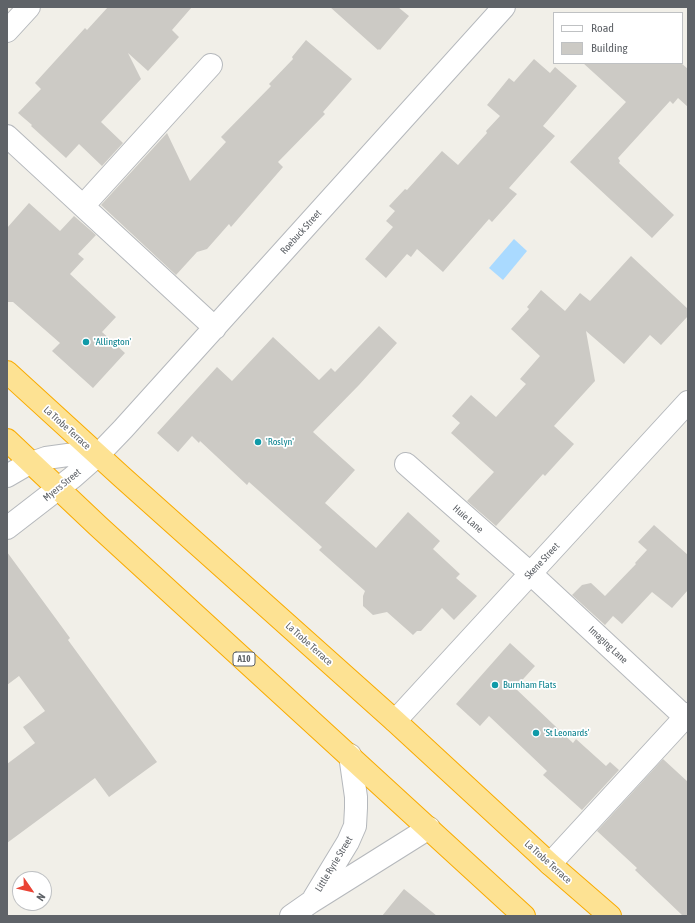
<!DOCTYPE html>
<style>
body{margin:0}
#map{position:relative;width:695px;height:923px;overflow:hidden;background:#f1efe8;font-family:"Asap Condensed",sans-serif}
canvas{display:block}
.frame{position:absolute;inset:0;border:8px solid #5f6368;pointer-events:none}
.legend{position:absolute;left:553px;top:12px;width:130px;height:52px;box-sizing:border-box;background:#fff;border:1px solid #bfc1c3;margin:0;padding:5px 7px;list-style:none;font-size:12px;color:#5f6368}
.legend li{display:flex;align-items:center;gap:8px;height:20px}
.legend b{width:20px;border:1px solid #bfc1c3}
.north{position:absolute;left:12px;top:871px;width:40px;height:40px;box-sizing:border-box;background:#fff;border:1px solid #bfc1c3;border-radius:50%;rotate:124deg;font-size:11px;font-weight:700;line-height:16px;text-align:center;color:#5f6368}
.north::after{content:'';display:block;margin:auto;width:14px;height:18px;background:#ea4335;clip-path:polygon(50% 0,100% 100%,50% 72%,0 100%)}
</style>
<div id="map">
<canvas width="695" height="923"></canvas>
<div class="frame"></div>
<ul class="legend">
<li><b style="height:5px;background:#fff"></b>Road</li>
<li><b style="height:11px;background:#cccac5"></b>Building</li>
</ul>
<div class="north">N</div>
</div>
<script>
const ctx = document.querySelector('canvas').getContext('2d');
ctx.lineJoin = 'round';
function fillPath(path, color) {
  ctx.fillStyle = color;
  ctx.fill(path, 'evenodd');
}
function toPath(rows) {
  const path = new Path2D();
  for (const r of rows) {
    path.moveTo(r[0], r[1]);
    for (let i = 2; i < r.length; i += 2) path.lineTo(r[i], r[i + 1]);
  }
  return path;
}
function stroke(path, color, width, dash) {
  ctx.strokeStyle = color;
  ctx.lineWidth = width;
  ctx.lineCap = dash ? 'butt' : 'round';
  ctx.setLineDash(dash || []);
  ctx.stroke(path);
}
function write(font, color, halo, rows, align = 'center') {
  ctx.font = font + ' "Asap Condensed",sans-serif';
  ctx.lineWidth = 3.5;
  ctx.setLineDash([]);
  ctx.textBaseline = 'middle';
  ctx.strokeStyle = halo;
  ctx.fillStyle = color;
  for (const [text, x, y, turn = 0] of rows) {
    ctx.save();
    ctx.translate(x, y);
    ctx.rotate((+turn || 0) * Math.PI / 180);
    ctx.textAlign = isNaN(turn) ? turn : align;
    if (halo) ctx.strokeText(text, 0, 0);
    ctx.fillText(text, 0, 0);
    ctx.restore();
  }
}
fillPath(toPath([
 [514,239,527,251,503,280,489,268]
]), '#aadaff');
fillPath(toPath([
 [108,7,192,7,172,30,179,37,148,71,128,53,141,79,101,122,123,143,102,166,79,144,66,158,31,126,32,125,18,113,41,89,35,83,85,28,87,30],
 [330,7,398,7,409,16,380,50,379,49,378,50],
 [306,40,352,79,323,112,325,114,278,162,283,167,231,227,229,224,207,249,197,252,176,275,101,205,167,133,190,181,226,142,221,137,271,86,269,84,293,59,292,57],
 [534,59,550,73,555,67,577,86,543,126,555,136,509,188,517,194,492,222,489,219,443,272,417,249,411,257,407,254,386,278,365,259,393,227,386,221,395,211,389,206,405,189,407,190,442,151,458,165,487,133,486,131,500,116,487,105,509,78,514,82],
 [583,63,681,63,688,69,688,107,678,98,673,104,670,101,618,158,620,161,619,163,674,215,652,238,570,162,626,102],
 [29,203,60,231,74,216,96,235,78,254,84,259,70,274,116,317,102,332,125,353,93,388,52,351,60,343,13,302,7,302,7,228],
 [631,256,688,309,688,316,661,345,650,335,624,364,586,331,595,381,554,426,574,444,545,476,543,474,496,526,467,501,494,472,451,433,460,423,452,416,471,395,496,417,526,384,520,379,540,356,511,329,529,309,527,307,541,290,565,311,580,293,590,301],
 [379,326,397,343,359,385,313,432,355,470,325,503,376,548,408,512,440,541,433,549,460,574,456,578,477,596,454,620,442,608,421,631,417,631,413,635,387,612,373,615,363,606,363,596,365,591,319,550,322,547,249,482,247,485,200,441,199,443,192,436,178,452,157,433,217,367,232,381,273,337,319,380,331,368,335,372],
 [654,525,688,555,688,590,672,608,652,592,622,624,613,616,605,625,572,595,582,585,591,583,605,596,636,564,635,563,647,550,638,542],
 [7,552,70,638,68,640,157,762,109,797,95,778,7,843,7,764,35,743,23,727,45,711,19,676,7,685],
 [510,643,535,666,515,688,573,743,576,739,606,766,610,762,619,770,582,810,543,775,547,771,489,716,480,726,456,704],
 [663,759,688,782,688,916,683,916,635,870,637,868,597,831],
 [404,889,437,916,382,916]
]), '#cccac5');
const minor = toPath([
 [7,31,29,7],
 [7,136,215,328],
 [83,206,211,65],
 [406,464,530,573,685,717],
 [7,476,26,465,46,458,75,454,98,455],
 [7,528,73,477,98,455,123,429,504,7],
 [395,721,688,402],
 [550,864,688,714],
 [314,898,348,842,355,826,356,808,356,797,350,755],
 [291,916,311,902,429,828]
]);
const highway = toPath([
 [7,372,122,477,395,721,550,864,610,916],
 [7,440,98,526,524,916]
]);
stroke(minor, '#b5b8bc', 24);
stroke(highway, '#f9ab00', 24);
stroke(minor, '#fff', 22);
stroke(highway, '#fde293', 22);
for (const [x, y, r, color] of [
 [86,342,4,"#0f9aa8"],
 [258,442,4,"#0f9aa8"],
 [495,685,4,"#0f9aa8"],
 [536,733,4,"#0f9aa8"]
]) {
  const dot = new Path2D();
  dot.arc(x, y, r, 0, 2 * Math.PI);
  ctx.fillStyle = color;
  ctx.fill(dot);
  stroke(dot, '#fff', 1.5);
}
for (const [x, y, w] of [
 [244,659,22]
]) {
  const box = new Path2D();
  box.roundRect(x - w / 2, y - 7, w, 14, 3);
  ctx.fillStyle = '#fff';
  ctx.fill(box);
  stroke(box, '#5f6368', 1);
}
write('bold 9px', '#5f6368', null, [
 ["A10",244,659]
]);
write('10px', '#5f6368', '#fff', [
 ["Roebuck Street",301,232,-48],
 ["La Trobe Terrace",67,428,42],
 ["Myers Street",62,485,-39],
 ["Huie Lane",468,519,41],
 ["Skene Street",542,561,-47],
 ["La Trobe Terrace",309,644,42],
 ["Imaging Lane",608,645,43],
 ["La Trobe Terrace",548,862,42],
 ["Little Ryrie Street",334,864,-59]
]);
write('10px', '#0d838f', '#fff', [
 ["'Allington'",94,342],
 ["'Roslyn'",266,442],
 ["Burnham Flats",503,685],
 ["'St Leonards'",544,733]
], 'left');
</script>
